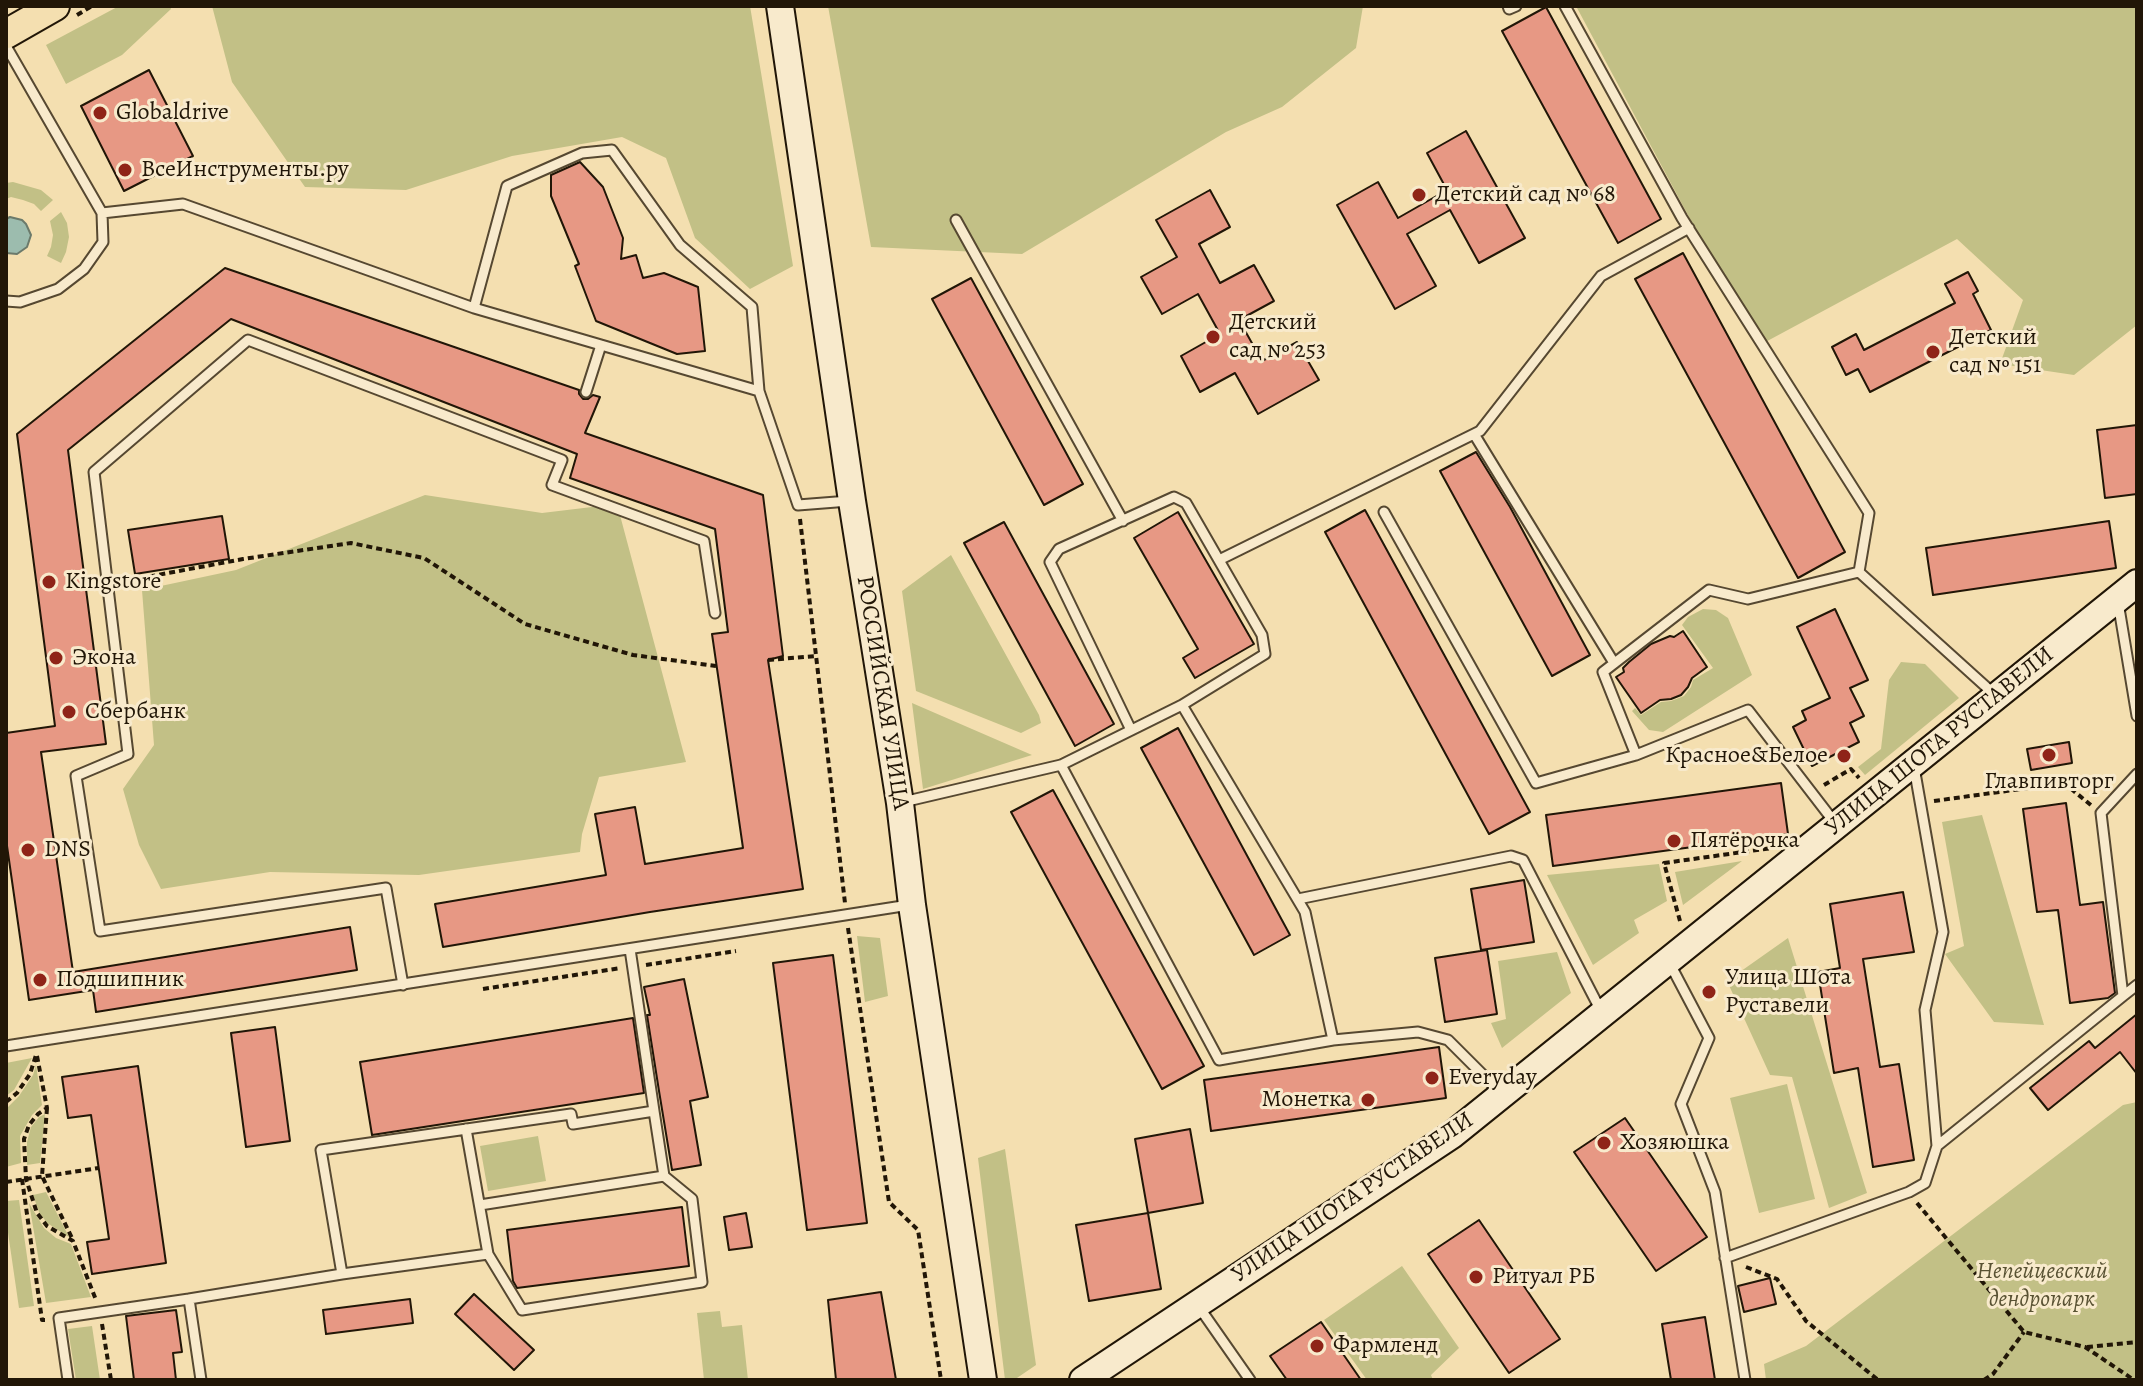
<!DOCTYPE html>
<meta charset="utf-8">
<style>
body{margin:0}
#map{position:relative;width:2143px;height:1386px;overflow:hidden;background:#f4dfb0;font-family:Alegreya,serif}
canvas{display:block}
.frame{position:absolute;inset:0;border:8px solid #211607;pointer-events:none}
</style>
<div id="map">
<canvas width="2143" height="1386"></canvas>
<div class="frame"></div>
</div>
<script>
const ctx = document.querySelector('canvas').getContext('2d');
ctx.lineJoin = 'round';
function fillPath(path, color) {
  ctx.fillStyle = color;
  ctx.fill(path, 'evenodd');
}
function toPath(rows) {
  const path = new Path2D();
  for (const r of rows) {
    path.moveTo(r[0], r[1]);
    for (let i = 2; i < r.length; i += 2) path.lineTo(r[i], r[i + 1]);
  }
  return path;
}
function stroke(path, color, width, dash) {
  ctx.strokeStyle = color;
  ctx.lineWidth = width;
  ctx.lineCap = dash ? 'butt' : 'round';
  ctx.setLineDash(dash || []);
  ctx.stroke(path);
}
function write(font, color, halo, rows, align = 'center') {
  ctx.font = font + ' Alegreya,serif';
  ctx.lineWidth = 6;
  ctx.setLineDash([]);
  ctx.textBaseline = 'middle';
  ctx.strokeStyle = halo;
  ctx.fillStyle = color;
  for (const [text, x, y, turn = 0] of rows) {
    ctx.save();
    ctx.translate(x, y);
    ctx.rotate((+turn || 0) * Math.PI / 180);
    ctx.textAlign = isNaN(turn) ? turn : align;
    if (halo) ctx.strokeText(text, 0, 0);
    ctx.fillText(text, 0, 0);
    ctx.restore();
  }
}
fillPath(toPath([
 [119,6,170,6,171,9,122,55,66,84,46,45],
 [212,6,750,6,793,266,750,289,695,238,666,158,622,137,512,156,406,190,305,187,232,82],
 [828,6,1363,6,1356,48,1282,107,1226,132,1022,254,871,247],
 [1576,6,2137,6,2137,325,2074,375,2000,364,2023,300,1957,239,1758,346],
 [13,182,41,190,53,200,41,211,34,204,23,200,11,197,6,199,6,183],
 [61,212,67,223,69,237,66,252,61,263,47,256,51,247,53,235,50,221],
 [425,495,542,513,617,504,686,762,599,777,582,834,580,852,419,875,270,872,161,889,139,845,123,789,154,745,142,590,236,570],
 [951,555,1039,715,1041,723,1021,733,916,691,902,591],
 [1703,609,1716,610,1728,618,1752,675,1663,732,1649,730,1632,711,1635,708,1641,715,1661,702,1671,701,1684,696,1691,687,1693,680,1713,668,1682,625,1688,617],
 [1901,662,1925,664,1959,698,1865,775,1858,767,1881,749,1889,680],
 [912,703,1032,755,923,789],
 [1982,815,2044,1025,1994,1022,1945,954,1964,946,1942,822],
 [1742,861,1683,905,1675,872],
 [1659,864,1667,901,1634,920,1639,933,1593,965,1547,875],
 [857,936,880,938,888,996,865,1002],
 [1788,938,1867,1193,1829,1208,1792,1077,1770,1075,1727,981],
 [1557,952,1571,993,1502,1048,1491,1023,1506,1019,1498,961],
 [32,1058,14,1090,6,1096,6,1063],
 [36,1065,42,1105,32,1115,20,1136,21,1163,6,1167,6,1109,19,1096,33,1075],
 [1787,1084,1815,1199,1759,1213,1730,1098],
 [2137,1102,2137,1380,1766,1380,1764,1364,1806,1346,2123,1105],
 [45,1114,40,1163,27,1165,27,1142,31,1127,39,1117],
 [538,1136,546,1181,488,1191,480,1146],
 [1005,1149,1036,1365,1014,1380,1005,1380,978,1158],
 [46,1192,69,1237,47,1223,39,1212,33,1195],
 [19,1200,34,1306,19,1308,6,1219,6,1201],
 [29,1203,44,1228,56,1238,71,1244,91,1297,46,1303],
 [1402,1266,1459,1348,1431,1375,1433,1380,1367,1380,1324,1320],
 [720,1311,722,1327,742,1325,748,1380,704,1380,697,1313],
 [92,1326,100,1380,76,1380,68,1329]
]), '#c2c086');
const water = toPath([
 [10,217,22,220,26,224,31,235,27,247,17,254,6,253,6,219,10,217]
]);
fillPath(water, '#9cbcae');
stroke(water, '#6b7a6b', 2);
const building = toPath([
 [1546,7,1661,219,1618,243,1502,31,1546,7],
 [149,70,193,156,124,191,81,106,149,70],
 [1466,131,1525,238,1479,263,1450,210,1407,234,1436,286,1395,309,1337,205,1378,182,1398,218,1447,190,1427,153,1466,131],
 [580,162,603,187,623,238,621,259,636,255,643,278,664,273,698,287,705,351,677,354,596,321,575,266,579,264,551,196,551,175,580,162],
 [1210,190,1230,227,1199,244,1220,283,1254,265,1274,301,1239,320,1262,361,1297,342,1319,380,1258,414,1235,373,1200,392,1181,356,1220,334,1198,294,1162,314,1141,277,1177,257,1156,220,1210,190],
 [1683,253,1845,552,1798,578,1635,279,1683,253],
 [225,268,579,390,579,394,583,399,588,399,593,395,600,397,585,433,763,495,783,656,768,660,803,889,650,912,443,947,435,904,606,875,595,814,635,807,645,864,743,848,712,634,728,632,715,529,570,478,577,454,231,319,68,450,106,744,41,752,73,972,350,927,357,970,96,1012,93,990,29,1000,6,839,6,733,55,726,17,434,225,268],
 [1968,272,1978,291,1973,294,1991,330,1870,392,1858,369,1846,375,1832,347,1856,334,1864,350,1955,303,1945,284,1968,272],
 [971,278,1083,484,1044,505,932,299,971,278],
 [2137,425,2137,494,2105,498,2097,430,2137,425],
 [1476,452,1510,507,1590,655,1552,676,1440,471,1476,452],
 [1365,510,1530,812,1489,834,1325,532,1365,510],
 [1178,512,1254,644,1195,678,1183,658,1198,649,1134,538,1178,512],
 [222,516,229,559,135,574,128,530,222,516],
 [2109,521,2116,568,1933,595,1926,548,2109,521],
 [1004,522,1114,724,1075,746,964,543,1004,522],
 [1835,609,1868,680,1850,688,1864,716,1850,723,1859,742,1812,766,1793,727,1806,720,1802,711,1830,698,1797,627,1835,609],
 [1683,631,1707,667,1692,678,1688,687,1681,695,1671,699,1660,700,1641,713,1616,677,1624,672,1623,668,1629,662,1651,644,1670,636,1674,637,1683,631],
 [1178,728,1290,935,1254,955,1141,748,1178,728],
 [2069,742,2072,763,2031,770,2027,749,2069,742],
 [1781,783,1788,834,1553,866,1546,815,1781,783],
 [1053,790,1204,1066,1162,1089,1011,812,1053,790],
 [2066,803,2080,905,2103,902,2115,993,2108,998,2070,1003,2058,910,2037,912,2023,809,2066,803],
 [1524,880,1534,942,1481,950,1471,889,1524,880],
 [1903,892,1914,952,1863,959,1880,1067,1899,1064,1914,1160,1873,1167,1858,1068,1834,1073,1818,972,1840,968,1830,904,1903,892],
 [1487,950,1497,1014,1445,1022,1435,958,1487,950],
 [833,955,867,1223,807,1230,773,963,833,955],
 [684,979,708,1097,690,1101,701,1165,672,1170,659,1091,647,1015,650,1015,644,987,684,979],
 [2137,1014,2137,1074,2120,1052,2048,1110,2030,1088,2089,1041,2095,1048,2137,1014],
 [633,1018,644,1093,372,1135,360,1062,633,1018],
 [275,1027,290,1141,246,1147,231,1033,275,1027],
 [1439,1047,1446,1098,1211,1131,1204,1080,1439,1047],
 [138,1066,166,1263,92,1274,87,1242,109,1239,91,1115,68,1118,62,1077,138,1066],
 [1625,1118,1707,1237,1656,1271,1574,1152,1625,1118],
 [1190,1129,1203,1203,1148,1213,1135,1139,1190,1129],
 [682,1207,689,1266,517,1288,513,1281,507,1230,682,1207],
 [746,1213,752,1247,729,1250,724,1217,746,1213],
 [1148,1213,1161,1289,1089,1301,1076,1225,1148,1213],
 [1479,1220,1560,1339,1509,1373,1428,1254,1479,1220],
 [1770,1278,1776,1304,1744,1312,1738,1286,1770,1278],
 [881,1292,896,1380,836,1380,828,1300,881,1292],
 [474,1294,534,1350,514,1370,455,1314,474,1294],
 [410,1299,413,1323,326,1334,323,1310,410,1299],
 [176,1310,182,1352,173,1353,176,1380,134,1380,126,1316,176,1310],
 [1705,1317,1715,1380,1671,1380,1662,1324,1705,1317],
 [1321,1322,1361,1380,1287,1380,1270,1356,1321,1322]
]);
fillPath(building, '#e79884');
stroke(building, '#211607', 2);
const lane = toPath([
 [1508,6,1509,9,1516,6],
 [1565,6,1682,218,1869,513,1859,572,1994,694],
 [6,46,102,213],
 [956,220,1123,521],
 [6,301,20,302,58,289,84,269,103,242,102,213,183,204,474,308,759,391,798,505,849,501],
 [474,308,507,186,582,153,612,150,680,245,752,307,759,391],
 [586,392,601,345],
 [1474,434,1614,663],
 [1384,512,1536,783,1636,755,1748,710,1835,823],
 [1219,560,1480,431,1601,276,1689,228],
 [2118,602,2137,716],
 [1131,730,1050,562,1059,549,1174,497,1186,503,1262,635,1265,654,1182,705],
 [1636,755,1603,672,1709,590,1748,599,1859,572],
 [1061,765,1219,1060,1333,1040,1418,1032,1448,1040,1500,1092],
 [2137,774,2101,813,2123,996,2137,985],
 [903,802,1061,765,1182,705,1305,912,1333,1040],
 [1298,899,1511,856,1523,860,1601,1011],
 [1670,964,1709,1038,1681,1104,1715,1192,1745,1380],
 [403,985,386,888,100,931,76,776,128,754,94,472,248,340,562,460,552,485,704,541,715,613],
 [6,1046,909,905],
 [654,1111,664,1176],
 [466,1129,488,1254,342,1274,321,1150,571,1114,573,1124,654,1111,630,949],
 [1937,1146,2123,996],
 [480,1205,664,1176,692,1199,702,1282,522,1310,488,1254],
 [1725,1258,1909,1192,1925,1183,1937,1146,1925,1010,1943,932,1914,767],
 [1199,1307,1250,1380],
 [68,1380,59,1318,189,1299],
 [201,1380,189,1299,342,1274]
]);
const secondary = toPath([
 [780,6,852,501,900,803,912,905,983,1380],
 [1083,1380,1452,1135,2137,583]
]);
const primary = toPath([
 [6,34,55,6]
]);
stroke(lane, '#564831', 13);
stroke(secondary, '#211607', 30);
stroke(primary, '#211607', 32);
stroke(toPath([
 [77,15,92,6],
 [800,519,845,903],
 [120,582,243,559,351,543,424,558,525,624,633,655,716,666],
 [768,660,816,656],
 [1824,785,1851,769,1859,778],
 [1934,801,2064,783,2092,806],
 [1680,921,1664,863,1772,848],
 [848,928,889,1202,918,1230,941,1380],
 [646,965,736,951],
 [483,989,621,968],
 [37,1056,47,1108,38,1114,29,1125,24,1139,26,1179,37,1213,47,1226,73,1241,96,1300],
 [6,1102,17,1093,30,1074,36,1055],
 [47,1108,42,1176,72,1238],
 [22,1179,42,1320,45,1320],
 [6,1182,99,1168],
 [1917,1203,2024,1332,2085,1347,2134,1380],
 [1746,1267,1777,1279,1806,1321,1878,1380],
 [102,1324,111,1380],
 [2087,1347,2137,1342],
 [1984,1380,1993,1374,2024,1332]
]), '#211607', 4, [6, 4]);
stroke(lane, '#f8eacc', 9);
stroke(secondary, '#f8eacc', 26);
stroke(primary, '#f4dfb0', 28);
stroke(toPath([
 [6,6,7,6]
]), '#211607', 2);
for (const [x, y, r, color] of [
 [100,113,8,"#8f2418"],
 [125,170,8,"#8f2418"],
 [1419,195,8,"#8f2418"],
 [1213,337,8,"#8f2418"],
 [1933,352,8,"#8f2418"],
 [49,582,8,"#8f2418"],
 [56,658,8,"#8f2418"],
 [69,712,8,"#8f2418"],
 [2049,755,8,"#8f2418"],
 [1844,756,8,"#8f2418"],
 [1674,841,8,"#8f2418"],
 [28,850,8,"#8f2418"],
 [40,980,8,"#8f2418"],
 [1709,992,8,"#8f2418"],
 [1432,1078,8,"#8f2418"],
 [1368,1100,8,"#8f2418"],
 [1604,1143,8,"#8f2418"],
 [1476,1277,8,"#8f2418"],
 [1317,1346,8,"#8f2418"]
]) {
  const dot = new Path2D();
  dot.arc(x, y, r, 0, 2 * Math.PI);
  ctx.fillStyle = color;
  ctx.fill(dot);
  stroke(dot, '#f8eacc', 3);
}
write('24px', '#211607', '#f8eacc', [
 ["Globaldrive",116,113],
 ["ВсеИнструменты.ру",141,170],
 ["Детский сад № 68",1435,195],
 ["Детский",1229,323],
 ["сад № 253",1229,351],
 ["Детский",1949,338],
 ["сад № 151",1949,366],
 ["Kingstore",65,582],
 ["Экона",72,658],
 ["Сбербанк",85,712],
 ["Красное&Белое",1828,756,"right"],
 ["Главпивторг",2049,782,"center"],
 ["Пятёрочка",1690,841],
 ["DNS",44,850],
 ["Улица Шота",1725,978],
 ["Руставели",1725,1006],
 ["Подшипник",56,980],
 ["Everyday",1448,1078],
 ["Монетка",1352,1100,"right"],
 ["Хозяюшка",1620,1143],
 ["Ритуал РБ",1492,1277],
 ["Фармленд",1333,1346]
], 'left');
write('24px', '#211607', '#f8eacc', [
 ["РОССИЙСКАЯ УЛИЦА",882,693,81],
 ["УЛИЦА ШОТА РУСТАВЕЛИ",1940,742,-39],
 ["УЛИЦА ШОТА РУСТАВЕЛИ",1353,1198,-34]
]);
write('italic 24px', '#595233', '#f8eacc', [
 ["Непейцевский",2042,1272],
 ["дендропарк",2042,1300]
]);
</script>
